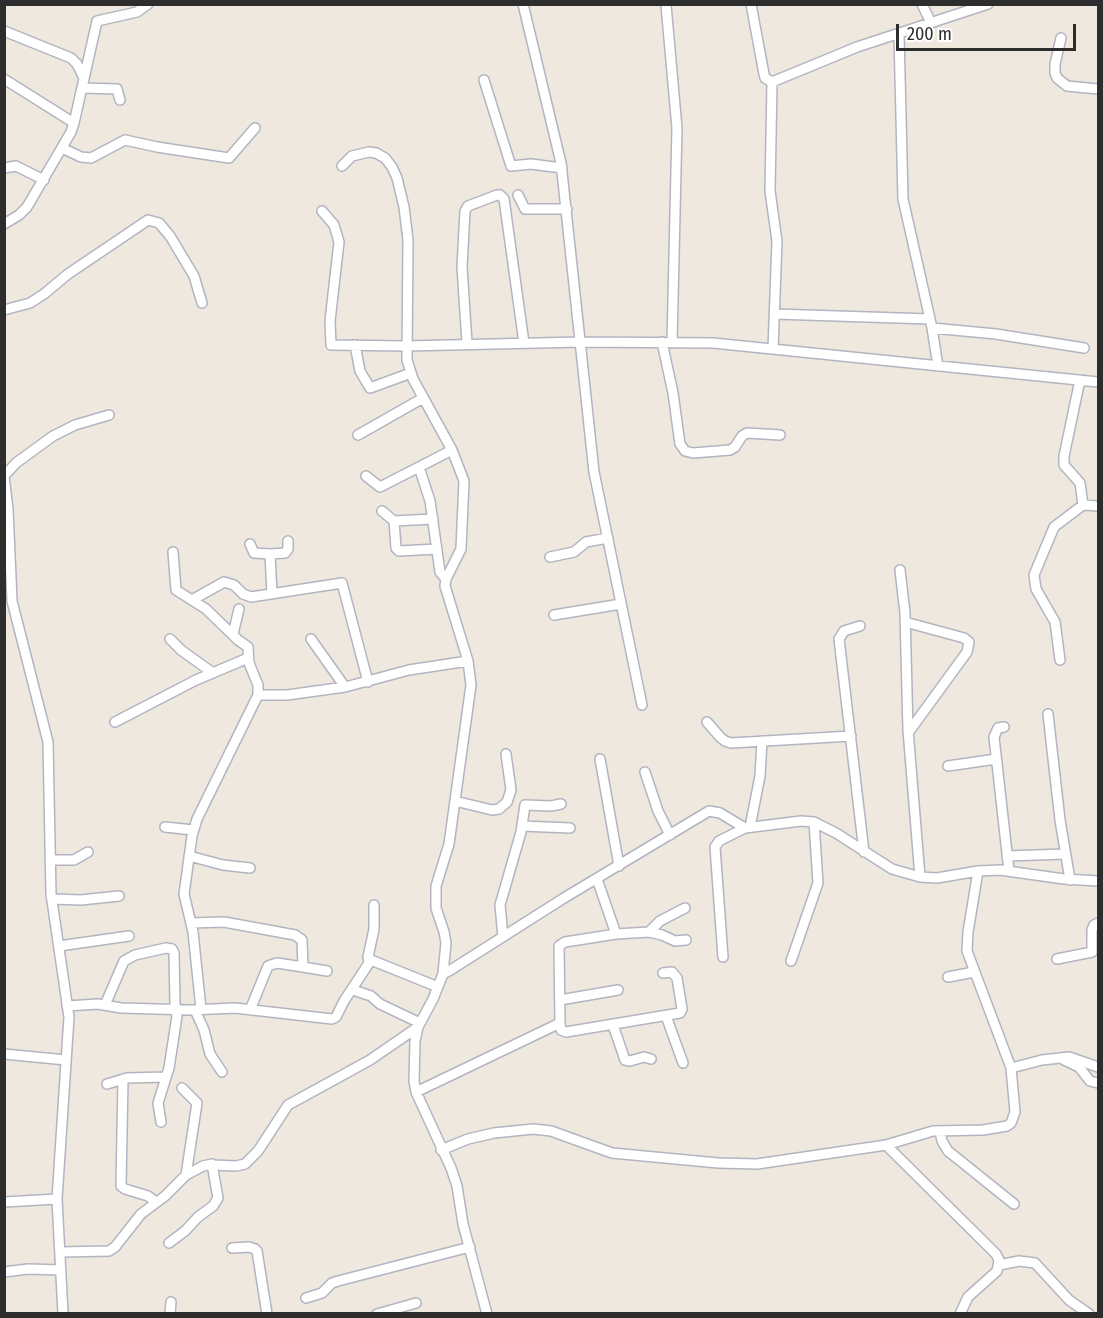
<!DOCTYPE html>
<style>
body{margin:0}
#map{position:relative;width:1103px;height:1318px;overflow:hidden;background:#efe8de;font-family:"Fira Sans Condensed",sans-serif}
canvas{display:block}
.frame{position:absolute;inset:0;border:6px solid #2d2d2d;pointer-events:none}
.scale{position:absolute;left:896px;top:24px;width:180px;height:27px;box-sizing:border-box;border:3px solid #2d2d2d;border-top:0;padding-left:8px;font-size:18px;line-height:21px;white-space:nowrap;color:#2d2d2d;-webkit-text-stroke:4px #fff;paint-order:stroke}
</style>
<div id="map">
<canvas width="1103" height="1318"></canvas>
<div class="frame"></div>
<div class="scale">200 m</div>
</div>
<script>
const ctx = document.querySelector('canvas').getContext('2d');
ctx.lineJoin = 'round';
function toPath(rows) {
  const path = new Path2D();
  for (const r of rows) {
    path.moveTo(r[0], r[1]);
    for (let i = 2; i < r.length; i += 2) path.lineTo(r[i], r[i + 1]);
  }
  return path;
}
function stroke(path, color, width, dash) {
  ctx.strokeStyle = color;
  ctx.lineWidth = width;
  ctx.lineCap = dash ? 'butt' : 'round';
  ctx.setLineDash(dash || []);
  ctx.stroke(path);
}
const minor = toPath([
 [523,4,561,163,594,472,642,705],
 [751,4,764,74,765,78,772,82,857,47,988,4],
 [922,4,931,23],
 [666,5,677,128,672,342],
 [4,31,71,58,77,64,84,78],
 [899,35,903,199,932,328],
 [1061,38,1055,64,1055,73,1057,78,1067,86,1098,89],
 [4,79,74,123],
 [484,80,511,166,531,164,562,168],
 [772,82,770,191,777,241,773,349],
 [82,88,117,89,120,100],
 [62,148,81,157,91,158,125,140,157,147,229,158,255,128],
 [342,166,352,156,369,152,376,153,385,158,392,167,397,178,404,207,408,240,407,360,413,379,452,450,464,481,461,549,446,579,445,586,468,661,471,685,449,844,436,886,436,908,444,932,446,943,444,963,443,974,433,999,418,1027,415,1041,414,1081,416,1092,451,1168,457,1186,463,1224,487,1314],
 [4,168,16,166,44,180],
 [518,195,525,209,567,209],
 [322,211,334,225,339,242,330,321,331,345,406,346,581,342,713,343,1098,382],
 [4,224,19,215,27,207,71,132,74,123,97,21,137,12,148,4],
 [4,310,30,303,44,294,68,274,148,220,159,223,170,236,194,276,202,303],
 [775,314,930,319],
 [662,342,673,393,680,444,685,451,693,453,730,450,735,447,742,436,747,433,780,435],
 [467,343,462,267,465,211,468,206,497,195,500,195,504,199,524,343],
 [355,345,360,371,370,388,411,373],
 [938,366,932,328,996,334,1084,348],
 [358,435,423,398],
 [366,476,380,487,419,467],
 [1083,505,1098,506],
 [382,511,394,521,433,519],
 [394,521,396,548,399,551,437,549],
 [250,544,254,553,270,554,272,594],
 [173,552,176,590,206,609,238,640,248,647,249,663,258,685,258,695],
 [270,554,285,553,288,549,288,541],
 [550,557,574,552,586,542,608,538],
 [900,570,905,613,908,730,920,877],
 [446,579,440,572,430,501,419,467,452,450],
 [192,600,224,582,234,585,243,594,251,597,342,583,368,682],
 [554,615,621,604],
 [905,622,964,638,969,642,967,652,908,733],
 [860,626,844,631,839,639,864,852],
 [233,634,239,609],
 [170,639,181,650,213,673],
 [311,639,345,687],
 [1060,660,1055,622,1036,589,1034,575,1054,527,1083,505,1080,483,1064,465,1064,456,1080,380],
 [1048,714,1060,820,1070,880],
 [115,722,196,680,248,658],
 [707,722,720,737,725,741,731,743,851,736],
 [1004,727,998,728,994,737,1009,871],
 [600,759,619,866],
 [948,766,996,759],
 [645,772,658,811,670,835],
 [455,801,492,810,499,809,507,802,511,790,506,754],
 [522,826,570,828],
 [165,827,193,830],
 [750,827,760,776,762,741],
 [189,856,223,865,250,868],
 [1007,856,1065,854],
 [50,860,74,860,88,852],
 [52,899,81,900,119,896],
 [191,923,224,922,295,935,302,940,303,967,277,963,268,966,250,1010],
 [649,932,660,921,685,908],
 [616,934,649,932,662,935,675,941,686,940],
 [503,937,500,905,521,832,525,805,551,806,561,804],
 [59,946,129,936],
 [723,957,715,847,719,841,745,828],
 [1057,959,1092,952,1092,930,1094,925,1098,923],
 [791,961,818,883,814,822],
 [369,962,368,957,374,929,374,905],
 [303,967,327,971],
 [443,974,449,971,564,898,709,811,720,813,745,828,801,821,814,822,836,833,892,869,920,877,937,878,978,871,1000,870,1064,879,1098,881],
 [948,977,974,972],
 [353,990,371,996,380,1004,420,1023],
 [560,1000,618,990],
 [105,1005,124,961,135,955,166,948,172,949,174,953,175,1004,177,1016,169,1068,158,1103,161,1122],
 [67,1006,98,1004,121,1008,191,1010,235,1008,332,1019,336,1017,344,1001,371,960,438,987],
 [201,1009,193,932,184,894,192,836,197,819,258,695,287,695,345,687,409,670,468,661],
 [195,1010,204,1030,210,1054,222,1072],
 [666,1016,683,1063],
 [560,1023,561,1030,566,1032,680,1013,682,1009,677,978,672,972,663,973],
 [613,1025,625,1060,630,1061,644,1057,651,1059],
 [4,1054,66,1060],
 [1064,1060,1079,1067,1090,1081,1098,1083],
 [1011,1068,1042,1060,1069,1057,1098,1067],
 [123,1079,121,1186,125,1189,148,1196,156,1202],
 [107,1084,127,1078,166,1077],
 [416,1092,560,1023,559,946,565,942,616,934,597,879],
 [940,1131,942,1141,948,1151,1014,1204],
 [886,1145,996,1254,999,1260,997,1271,968,1297,960,1314],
 [441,1150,468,1139,494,1133,533,1129,551,1131,612,1153,718,1163,757,1164,886,1145,933,1131,983,1130,1007,1126,1011,1123,1015,1112,1011,1068,967,951,968,932,978,871],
 [213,1165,236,1166,245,1164,258,1151,288,1105,370,1060,418,1027],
 [4,1202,57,1199],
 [169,1243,185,1231,198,1217,213,1206,218,1198,212,1164,203,1166,186,1175],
 [232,1248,249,1247,255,1249,257,1251,267,1314],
 [60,1252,109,1251,115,1247,141,1214,165,1196,186,1175,197,1103,182,1088],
 [999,1265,1019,1261,1035,1263,1069,1300,1089,1314],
 [4,1272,28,1269,61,1270],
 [306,1298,322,1293,332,1283,338,1281,470,1247],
 [63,1314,57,1199,69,1017,51,894,48,742,12,601,8,509,4,476,16,463,53,436,75,425,109,415],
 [170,1314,171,1302],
 [377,1314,416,1303]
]);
stroke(minor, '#b2b5c1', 12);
stroke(minor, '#fff', 9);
</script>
